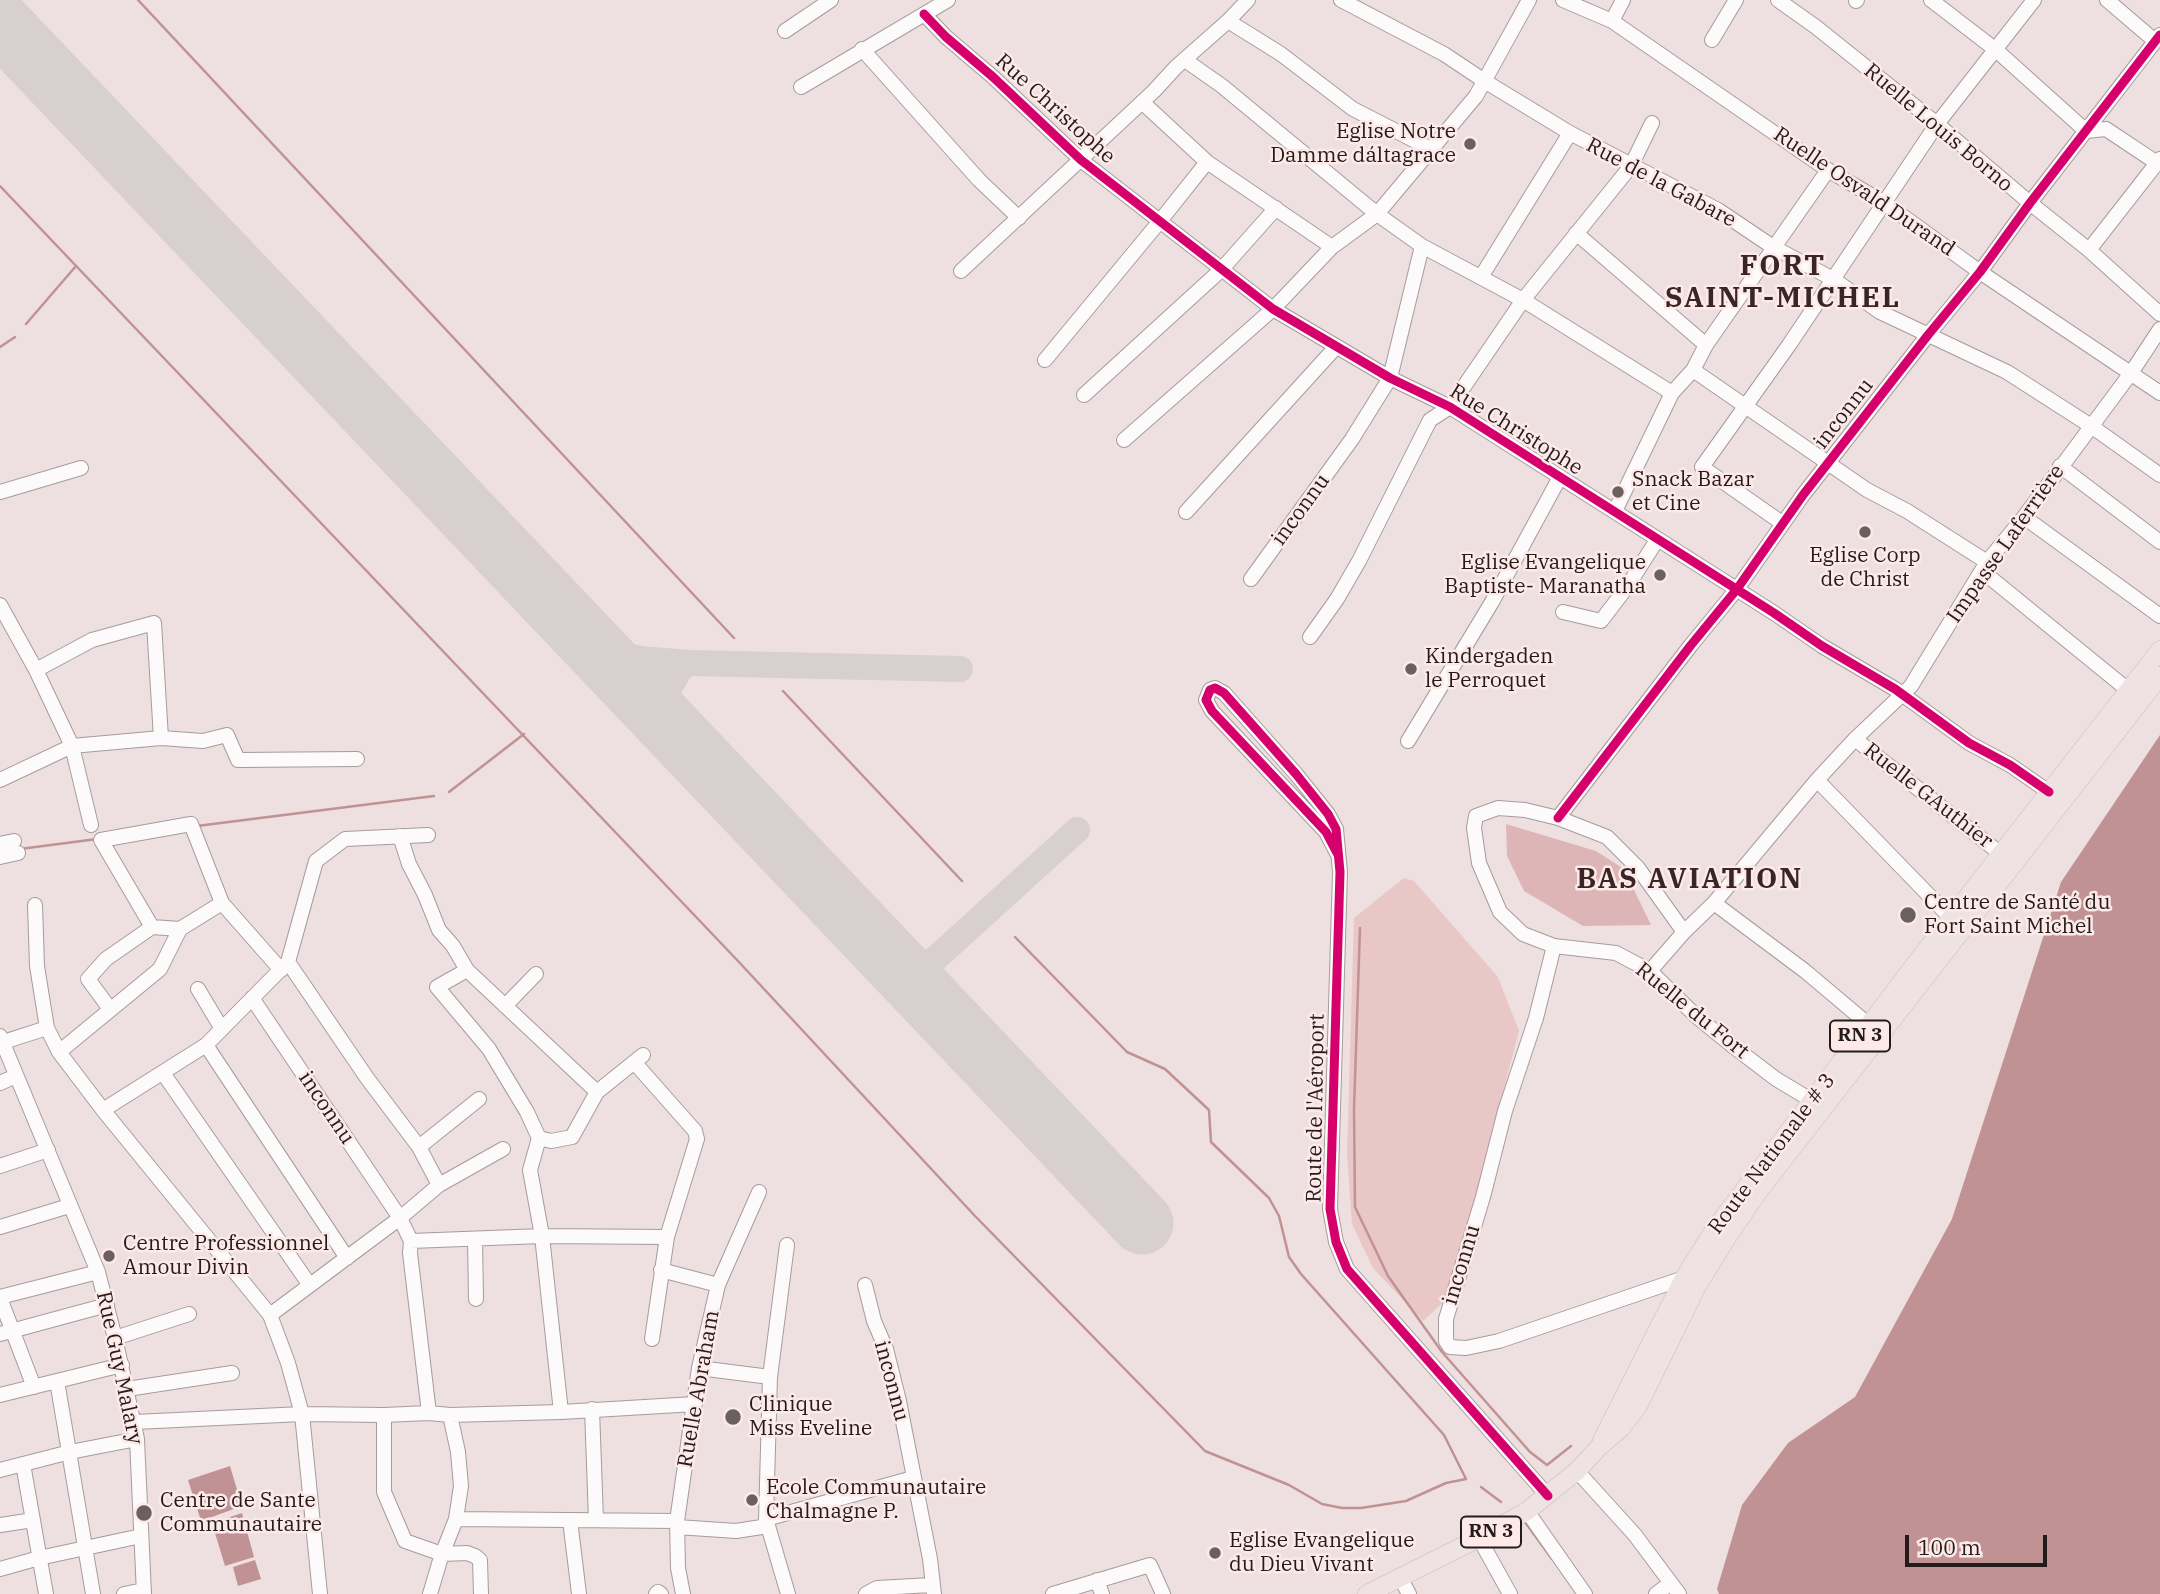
<!DOCTYPE html>
<meta charset="utf-8">
<style>
body{margin:0}
#map{position:relative;width:2160px;height:1594px;overflow:hidden;background:#eee0e0;font-family:"IBM Plex Serif",serif}
canvas{display:block}
.scale{position:absolute;left:1905px;top:1535px;width:142px;height:32px;box-sizing:border-box;border:4px solid #241b1b;border-top:0;padding-left:9px;font-size:21px;line-height:24px;white-space:nowrap;color:#241b1b;-webkit-text-stroke:5px #fee9e9;paint-order:stroke}
</style>
<div id="map">
<canvas width="2160" height="1594"></canvas>
<div class="scale">100 m</div>
</div>
<script>
const ctx = document.querySelector('canvas').getContext('2d');
ctx.lineJoin = 'round';
function fillPath(path, color) {
  ctx.fillStyle = color;
  ctx.fill(path, 'evenodd');
}
function toPath(rows) {
  const path = new Path2D();
  for (const r of rows) {
    path.moveTo(r[0], r[1]);
    for (let i = 2; i < r.length; i += 2) path.lineTo(r[i], r[i + 1]);
  }
  return path;
}
function stroke(path, color, width, dash) {
  ctx.strokeStyle = color;
  ctx.lineWidth = width;
  ctx.lineCap = dash ? 'butt' : 'round';
  ctx.setLineDash(dash || []);
  ctx.stroke(path);
}
function write(font, color, halo, rows, align = 'center') {
  ctx.font = font + ' "IBM Plex Serif",serif';
  ctx.lineWidth = 5;
  ctx.setLineDash([]);
  ctx.textBaseline = 'middle';
  ctx.strokeStyle = halo;
  ctx.fillStyle = color;
  for (const [text, x, y, turn = 0] of rows) {
    ctx.save();
    ctx.translate(x, y);
    ctx.rotate((+turn || 0) * Math.PI / 180);
    ctx.textAlign = isNaN(turn) ? turn : align;
    if (halo) ctx.strokeText(text, 0, 0);
    ctx.fillText(text, 0, 0);
    ctx.restore();
  }
}
fillPath(toPath([
 [1404,878,1414,881,1498,977,1519,1031,1449,1297,1423,1321,1373,1268,1352,1224,1347,1154,1354,918]
]), '#e9c7c7');
fillPath(toPath([
 [1506,824,1596,851,1624,869,1651,925,1583,926,1524,891,1507,856]
]), '#deb5b6');
fillPath(toPath([
 [2160,735,2160,1594,1719,1594,1717,1589,1742,1505,1788,1443,1855,1397,1952,1219,2061,882],
 [230,1466,242,1506,201,1521,188,1480],
 [242,1513,254,1557,225,1566,212,1523],
 [255,1560,261,1579,238,1586,233,1567]
]), '#c09294');
stroke(toPath([
 [138,0,734,638],
 [0,186,738,961,975,1216,1205,1451,1289,1485,1322,1504,1342,1508,1361,1508,1406,1501,1446,1483,1466,1479,1444,1435,1301,1274,1289,1257,1279,1216,1269,1198,1211,1142,1209,1110,1165,1069,1127,1052,1015,937],
 [26,324,76,266],
 [0,347,15,337],
 [783,691,962,881],
 [449,792,524,734],
 [197,826,434,796],
 [20,849,97,839],
 [1360,928,1354,1109,1355,1207,1388,1276,1442,1352,1530,1452,1547,1465,1571,1446],
 [1481,1487,1501,1502],
 [1525,1522,1552,1559]
]), '#c09294', 2.5);
stroke(toPath([
 [595,648,640,659,689,663,960,669],
 [668,725,665,708,666,694,680,669,689,663],
 [891,959,914,968,934,960],
 [933,1003,927,976,934,960,1077,830]
]), '#d8cfcf', 26);
stroke(toPath([
 [0,23,1142,1223]
]), '#d8cfcf', 63);
const minor = toPath([
 [1341,0,1444,54,1486,82,1570,133,1718,210,1773,247,1833,279,1880,312,2007,372,2091,426,2160,475],
 [1563,0,1612,21,1828,170,1886,204,1980,272,2160,393],
 [1778,0,1816,27,1937,124,2030,203,2089,250,2160,314],
 [1931,0,1996,50,2086,131,2106,129,2157,163],
 [2107,0,2155,41],
 [1856,1,1857,0],
 [924,14,946,37,993,77,1081,160,1273,309,1390,378,1450,407,1774,613,1822,646,1895,689,1969,743,2010,765,2049,792],
 [1228,21,1248,0],
 [1612,21,1623,0],
 [785,31,831,0],
 [1712,40,1736,0],
 [862,49,979,180,1019,218],
 [1185,60,1222,86,1377,214,1422,246,1523,300,1672,393],
 [801,87,948,0],
 [1142,102,1207,162,1332,247],
 [1576,233,1706,345],
 [2089,250,2160,159],
 [961,271,1154,91,1176,67,1228,21,1281,54,1353,109,1433,150],
 [1481,277,1570,133],
 [1045,360,1160,221,1207,162],
 [1693,370,1867,490,1907,511,1987,562],
 [1084,395,1221,270,1276,208],
 [1124,440,1273,309,1332,247,1377,214,1476,96,1529,0],
 [2060,466,2160,542],
 [0,492,81,468],
 [1615,511,1672,393,1693,370,1706,345,1828,170],
 [1186,512,1336,347],
 [2024,517,2160,616],
 [1782,523,1702,467,1789,345,1937,124,2034,0],
 [1982,571,2128,690],
 [1251,579,1352,439,1390,378,1422,246],
 [0,605,36,670,72,746,91,825],
 [1563,612,1601,621,1627,587,1657,540],
 [1310,637,1337,599,1359,561,1430,420,1450,407,1523,300,1631,166,1652,123],
 [36,670,92,640,154,623,161,738],
 [1855,739,2001,854],
 [1408,741,1492,602,1560,477],
 [0,780,72,746,161,738,203,741,227,735,238,760,357,759],
 [1817,780,1951,918],
 [1558,818,1691,645,1737,589,1803,495,1928,335,1980,272,2030,203,2160,35],
 [400,836,409,864,425,895,439,930,453,946,467,970,597,1092,572,1137,551,1141,539,1138],
 [0,844,14,841],
 [1337,853,1326,832,1212,711,1206,700,1210,690,1215,688,1224,693,1296,774,1328,814,1336,829,1340,872,1330,1209,1336,1242,1347,1269,1548,1496],
 [0,857,18,853],
 [1714,903,1805,971,1869,1025],
 [35,905,37,966,47,1028,59,1052,103,1110,270,1315,288,1363,302,1414,320,1594],
 [152,927,101,840,191,824,222,903,281,970],
 [1684,932,1638,868,1607,837,1558,818,1525,810,1498,808,1476,816,1474,828,1479,863,1500,912,1523,934,1554,946,1616,953,1650,971,1696,1016,1734,1047,1776,1079,1821,1106],
 [1554,946,1536,1018,1505,1111,1483,1197,1446,1319,1446,1341,1450,1347,1466,1348,1499,1341,1684,1278],
 [288,962,367,1078,419,1147,439,1185],
 [467,970,437,987,489,1049,527,1112,539,1138,530,1170,542,1236,561,1412],
 [1650,971,1684,932,1714,903,1817,780,1855,739,1911,686,1987,562,2024,517,2131,373,2160,329],
 [198,989,222,1029],
 [252,998,400,1218,411,1241,410,1253,429,1413],
 [505,1006,536,974],
 [110,1009,88,979,106,959,152,927,180,929],
 [0,1036,98,1272,115,1338,137,1439,144,1594],
 [0,1043,47,1028],
 [206,1045,347,1258],
 [59,1052,160,969,180,929,222,903],
 [634,1062,695,1131,697,1139,667,1237,652,1339],
 [163,1073,309,1284],
 [0,1083,16,1076],
 [597,1092,643,1055],
 [103,1110,206,1045,288,962,316,861,345,839,428,835],
 [419,1147,479,1099],
 [0,1166,48,1150],
 [0,1227,69,1206],
 [475,1239,476,1299],
 [411,1241,542,1236,667,1237],
 [787,1245,770,1377,766,1519,788,1594],
 [661,1270,718,1285],
 [865,1285,874,1321,886,1349,899,1401,930,1559,934,1594],
 [0,1297,98,1272],
 [0,1298,34,1387],
 [270,1315,400,1218,439,1185,503,1149],
 [0,1334,107,1305],
 [115,1338,189,1314],
 [699,1368,770,1377],
 [57,1381,93,1594],
 [127,1389,232,1373],
 [0,1395,122,1365],
 [592,1409,596,1520],
 [384,1415,384,1492,405,1541,442,1554,467,1553,475,1556,480,1560,481,1594],
 [135,1422,302,1414,384,1415,429,1413,450,1415,561,1412,695,1404],
 [23,1464,46,1594],
 [0,1470,70,1452,137,1439],
 [1577,1471,1635,1535,1679,1594],
 [1527,1511,1585,1594],
 [456,1519,677,1521],
 [766,1519,913,1478],
 [570,1520,579,1594],
 [0,1525,33,1520],
 [677,1527,736,1531,768,1526],
 [1479,1538,1510,1594],
 [0,1569,39,1558,141,1536],
 [1400,1577,1409,1594],
 [1097,1580,1102,1594],
 [124,1594,144,1590],
 [430,1594,441,1557,456,1519,461,1486,458,1452,450,1415],
 [656,1594,658,1592,661,1594],
 [683,1594,678,1568,677,1521,699,1368,718,1285,759,1192],
 [866,1594,877,1588,932,1585],
 [1053,1594,1150,1565,1163,1594],
 [1656,1594,1671,1583]
]);
const major = toPath([
 [1602,1440,1684,1278,1714,1230,1923,954,2160,650],
 [1367,1594,1479,1538,1527,1511,1577,1471,1599,1447,1621,1428,1638,1406,1697,1286,1726,1239,1758,1192,2160,676]
]);
stroke(minor, '#a69b9b', 16);
stroke(major, '#c4bebe', 19);
stroke(minor, '#fcfafa', 14);
stroke(major, '#eee2e3', 18);
stroke(toPath([
 [924,14,946,37,993,77,1081,160,1273,309,1390,378,1450,407,1774,613,1822,646,1895,689,1969,743,2010,765,2049,792],
 [1558,818,1691,645,1737,589,1803,495,1928,335,1980,272,2030,203,2160,35],
 [1337,853,1326,832,1212,711,1206,700,1210,690,1215,688,1224,693,1296,774,1328,814,1336,829,1340,872,1330,1209,1336,1242,1347,1269,1548,1496]
]), '#d6006c', 9);
for (const [x, y, r, color] of [
 [1470,144,7,"#6b6060"],
 [1618,492,7,"#6b6060"],
 [1865,532,7,"#6b6060"],
 [1660,575,7,"#6b6060"],
 [1411,669,7,"#6b6060"],
 [1908,915,9,"#6b6060"],
 [109,1256,7,"#6b6060"],
 [733,1417,9,"#6b6060"],
 [752,1500,7,"#6b6060"],
 [144,1513,9,"#6b6060"],
 [1215,1553,7,"#6b6060"]
]) {
  const dot = new Path2D();
  dot.arc(x, y, r, 0, 2 * Math.PI);
  ctx.fillStyle = color;
  ctx.fill(dot);
  stroke(dot, '#fee9e9', 2.5);
}
for (const [x, y, w] of [
 [1860,1036,60],
 [1491,1532,60]
]) {
  const box = new Path2D();
  box.roundRect(x - w / 2, y - 15.5, w, 31, 5);
  ctx.fillStyle = '#fee9e9';
  ctx.fill(box);
  stroke(box, '#241b1b', 2);
}
write('bold 19px', '#241b1b', null, [
 ["RN 3",1860,1036],
 ["RN 3",1491,1532]
]);
write('21px', '#241b1b', '#fee9e9', [
 ["Rue Christophe",1055,109,42],
 ["Ruelle Louis Borno",1938,128,40],
 ["Rue de la Gabare",1661,183,28],
 ["Ruelle Osvald Durand",1864,192,34],
 ["inconnu",1844,414,-52],
 ["Rue Christophe",1516,430,32],
 ["inconnu",1301,510,-54],
 ["Impasse Laferrière",2006,544,-55],
 ["Ruelle GAuthier",1928,796,38],
 ["Ruelle du Fort",1692,1011,39],
 ["inconnu",326,1108,56],
 ["Route de l'Aéroport",1316,1108,-89],
 ["Route Nationale # 3",1772,1154,-53],
 ["inconnu",1462,1265,-73],
 ["Rue Guy Malary",119,1368,78],
 ["inconnu",891,1381,75],
 ["Ruelle Abraham",699,1389,-80]
]);
write('21px', '#241b1b', '#fee9e9', [
 ["Eglise Notre",1456,132,"right"],
 ["Damme dáltagrace",1456,156,"right"],
 ["Snack Bazar",1632,480],
 ["et Cine",1632,504],
 ["Eglise Corp",1865,556,"center"],
 ["de Christ",1865,580,"center"],
 ["Eglise Evangelique",1646,563,"right"],
 ["Baptiste- Maranatha",1646,587,"right"],
 ["Kindergaden",1425,657],
 ["le Perroquet",1425,681],
 ["Centre de Santé du",1924,903],
 ["Fort Saint Michel",1924,927],
 ["Centre Professionnel",123,1244],
 ["Amour Divin",123,1268],
 ["Clinique",749,1405],
 ["Miss Eveline",749,1429],
 ["Ecole Communautaire",766,1488],
 ["Chalmagne P.",766,1512],
 ["Centre de Sante",160,1501],
 ["Communautaire",160,1525],
 ["Eglise Evangelique",1229,1541],
 ["du Dieu Vivant",1229,1565]
], 'left');
ctx.letterSpacing = '2px';
write('bold 28px', '#382525', '#fee9e9', [
 ["FORT",1783,267],
 ["SAINT-MICHEL",1783,299],
 ["BAS AVIATION",1690,880]
]);
ctx.letterSpacing = '0px';
</script>
